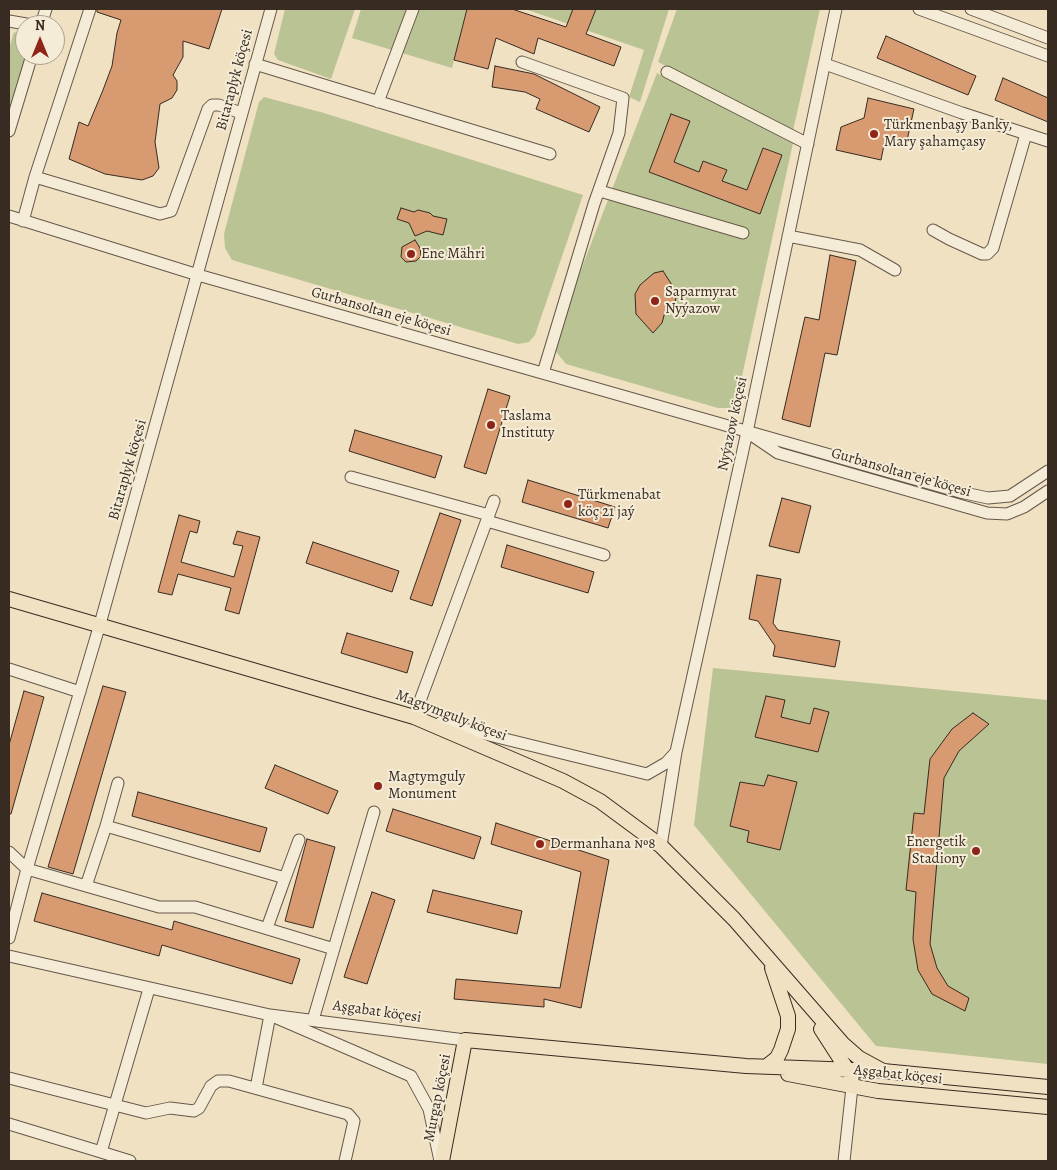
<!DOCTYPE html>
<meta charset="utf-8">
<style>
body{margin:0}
#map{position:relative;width:1057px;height:1170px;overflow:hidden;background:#f0e1c2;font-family:Alegreya,serif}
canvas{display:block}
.frame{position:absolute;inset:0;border:10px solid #372b22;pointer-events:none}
.north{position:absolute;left:15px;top:15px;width:50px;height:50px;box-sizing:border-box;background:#f5ecd7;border:1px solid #a99f8f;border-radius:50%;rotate:0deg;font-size:14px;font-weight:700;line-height:20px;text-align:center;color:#372b22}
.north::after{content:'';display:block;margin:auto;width:18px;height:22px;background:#8f2418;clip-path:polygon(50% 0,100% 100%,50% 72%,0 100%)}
</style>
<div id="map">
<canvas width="1057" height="1170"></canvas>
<div class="frame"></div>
<div class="north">N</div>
</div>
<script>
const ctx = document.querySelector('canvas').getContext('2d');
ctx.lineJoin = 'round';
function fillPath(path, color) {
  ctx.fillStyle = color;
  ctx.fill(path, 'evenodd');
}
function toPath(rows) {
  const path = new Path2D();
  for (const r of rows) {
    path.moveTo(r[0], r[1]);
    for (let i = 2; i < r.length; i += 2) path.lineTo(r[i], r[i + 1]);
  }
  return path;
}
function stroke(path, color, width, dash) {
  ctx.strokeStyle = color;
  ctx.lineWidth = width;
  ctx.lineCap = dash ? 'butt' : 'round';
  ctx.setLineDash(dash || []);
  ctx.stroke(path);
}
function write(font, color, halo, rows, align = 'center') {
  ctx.font = font + ' Alegreya,serif';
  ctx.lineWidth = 4;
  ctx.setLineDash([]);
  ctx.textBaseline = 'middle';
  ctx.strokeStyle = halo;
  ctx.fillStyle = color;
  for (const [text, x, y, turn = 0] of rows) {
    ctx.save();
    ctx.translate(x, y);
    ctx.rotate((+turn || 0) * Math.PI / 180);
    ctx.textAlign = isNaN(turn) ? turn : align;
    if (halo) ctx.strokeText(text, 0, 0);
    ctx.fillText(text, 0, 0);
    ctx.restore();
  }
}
fillPath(toPath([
 [285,9,355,9,331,79,278,60,274,54],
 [361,9,467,9,452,68,352,38],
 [525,9,669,9,640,102,629,97,644,50],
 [677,9,820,9,793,131,658,62],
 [14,32,25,37,27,55,9,113,9,49],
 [657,73,793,143,737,399,730,408,718,408,566,364,557,353,553,342],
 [264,97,324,113,583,195,535,335,529,342,518,344,232,260,225,248,224,234,259,102],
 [713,668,1048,700,1048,1064,876,1046,694,825]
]), '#bac393');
const building = toPath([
 [97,9,222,9,209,49,183,41,183,57,173,75,177,81,177,90,172,98,160,104,155,142,159,168,153,176,142,180,105,174,69,159,79,122,88,126,103,90,112,66,117,33,121,20,97,12,97,9],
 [467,9,512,9,566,27,573,9,596,9,586,34,621,47,614,66,538,38,534,54,496,38,488,69,454,60,467,9],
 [886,36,976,76,968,95,877,58,886,36],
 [495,66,534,74,600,107,589,132,536,109,540,99,525,92,492,87,495,66],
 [1003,78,1048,98,1048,122,995,100,1003,78],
 [868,98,914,109,906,145,885,140,881,160,836,150,841,127,864,118,868,98],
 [671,114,690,121,674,162,699,172,703,161,727,170,722,181,747,190,763,148,782,155,760,214,649,172,671,114],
 [401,208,414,212,418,210,430,213,433,216,447,219,443,235,427,231,415,236,409,223,397,219,401,208],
 [415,240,420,248,421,256,416,261,406,262,401,257,402,247,415,240],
 [830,255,856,261,837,355,825,353,810,427,782,419,805,317,819,320,830,255],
 [663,271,672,285,670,295,676,297,673,313,665,312,662,323,653,333,636,314,635,294,640,285,654,273,663,271],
 [488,389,510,396,486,474,464,467,488,389],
 [355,430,442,456,435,478,349,451,355,430],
 [528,480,615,507,608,528,522,502,528,480],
 [782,498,811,506,799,553,769,546,782,498],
 [440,513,461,520,432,606,410,599,440,513],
 [179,515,200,521,197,533,190,531,181,562,234,577,243,546,233,544,237,531,260,537,239,614,225,610,231,588,178,574,172,595,158,592,179,515],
 [313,542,399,571,392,592,306,563,313,542],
 [507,545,594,572,588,593,501,567,507,545],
 [757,575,781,579,773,623,778,630,840,641,835,667,773,656,775,646,758,621,749,619,757,575],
 [347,633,413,652,407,673,341,653,347,633],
 [103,686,126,692,73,874,48,867,103,686],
 [24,691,44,697,11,814,9,814,9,745,24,691],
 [766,696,785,700,781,717,810,724,814,708,829,712,818,752,755,737,766,696],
 [973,713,989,724,959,751,944,778,930,944,937,968,948,986,969,998,965,1011,932,994,918,970,913,939,916,892,906,890,914,813,924,814,930,759,952,729,973,713],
 [275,765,338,791,328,814,265,788,275,765],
 [768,775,797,782,780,850,747,842,749,831,730,826,740,782,764,786,768,775],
 [138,792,267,828,260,852,132,816,138,792],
 [393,809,481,837,474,859,386,831,393,809],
 [496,823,609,860,581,1008,544,999,544,1007,454,999,456,979,560,988,581,872,491,844,496,823],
 [307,839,335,847,313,928,285,921,307,839],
 [433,890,522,911,517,934,427,912,433,890],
 [372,892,395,900,367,984,344,977,372,892],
 [42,893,172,930,174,921,300,959,292,984,162,945,159,956,34,921,42,893]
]);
fillPath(building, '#d79a71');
stroke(building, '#372b22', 1);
const minor = toPath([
 [919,9,1048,56],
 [971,9,1048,38],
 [9,21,32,25],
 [41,25,46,9],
 [522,62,623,98,619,133,594,204,543,373],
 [255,64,550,154],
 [825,64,962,113,1048,141],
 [667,72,808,144],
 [378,102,413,9],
 [9,131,32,55],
 [35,177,160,214,171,211,208,109,212,105,219,105,241,113],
 [600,191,743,233],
 [9,216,198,275,960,492,988,498,1010,496,1048,471],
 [23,221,35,177,90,9],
 [933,230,949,239,982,254,987,254,993,248,1026,134],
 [788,236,860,250,895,270],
 [753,436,778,453,987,513,1007,514,1024,507,1048,491],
 [351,477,489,515],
 [487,521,604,555],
 [9,669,80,692],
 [422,719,414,717,494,501],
 [440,723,647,774,666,763,676,752],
 [106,826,118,783],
 [661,846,676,752,747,432,836,9],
 [9,852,27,869,159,907,195,907,334,949],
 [285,878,299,840],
 [86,886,106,826,285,878,267,928],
 [9,938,27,869,100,624,271,9],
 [9,956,270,1015,465,1040],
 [313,1020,374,812],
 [9,1078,146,1113,170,1108,194,1111,199,1108,211,1086,218,1081,229,1081,348,1114,354,1121,345,1161],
 [256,1088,270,1015,411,1076,429,1109,440,1161],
 [9,1124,101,1152,149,989],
 [101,1152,130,1161],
 [844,1161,853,1078]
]);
const major = toPath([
 [9,599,414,717,563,781,600,801,661,846,734,919,843,1044,859,1058,883,1071],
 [821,1029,850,1074],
 [767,1066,777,1058,781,1050,788,1029,788,1016,772,968],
 [788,1074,878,1091,1048,1107],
 [442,1161,465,1040,746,1066,883,1071,1048,1087]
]);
stroke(minor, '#65584a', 13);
stroke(major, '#372b22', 16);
stroke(minor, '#f5ecd7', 11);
stroke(major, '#f0e1c2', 14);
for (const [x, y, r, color] of [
 [874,134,5,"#8f2418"],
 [411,254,5,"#8f2418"],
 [655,301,5,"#8f2418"],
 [491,425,5,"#8f2418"],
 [568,504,5,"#8f2418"],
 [378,786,5,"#8f2418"],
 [540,844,5,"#8f2418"],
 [976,851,5,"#8f2418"]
]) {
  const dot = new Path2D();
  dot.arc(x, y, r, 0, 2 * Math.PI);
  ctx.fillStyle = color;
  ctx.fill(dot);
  stroke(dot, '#f5ecd7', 2);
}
write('15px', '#372b22', '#f5ecd7', [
 ["Bitaraplyk köçesi",235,80,-75],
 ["Gurbansoltan eje köçesi",381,312,16],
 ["Nyýazow köçesi",733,424,-78],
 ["Bitaraplyk köçesi",128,470,-74],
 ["Gurbansoltan eje köçesi",901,473,16],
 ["Magtymguly köçesi",451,716,21],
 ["Aşgabat köçesi",377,1012,8],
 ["Aşgabat köçesi",898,1075,6],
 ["Murgap köçesi",438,1098,-79]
]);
write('15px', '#372b22', '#f5ecd7', [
 ["Türkmenbaşy Banky,",884,125],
 ["Mary şahamçasy",884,142],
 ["Ene Mähri",421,254],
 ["Saparmyrat",665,292],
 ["Nyýazow",665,309],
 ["Taslama",501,416],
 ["Instituty",501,433],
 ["Türkmenabat",578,495],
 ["köç 21 jaý",578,512],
 ["Magtymguly",388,777],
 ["Monument",388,794],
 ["Energetik",966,842,"right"],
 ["Stadiony",966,859,"right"],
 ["Dermanhana №8",550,844]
], 'left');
</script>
